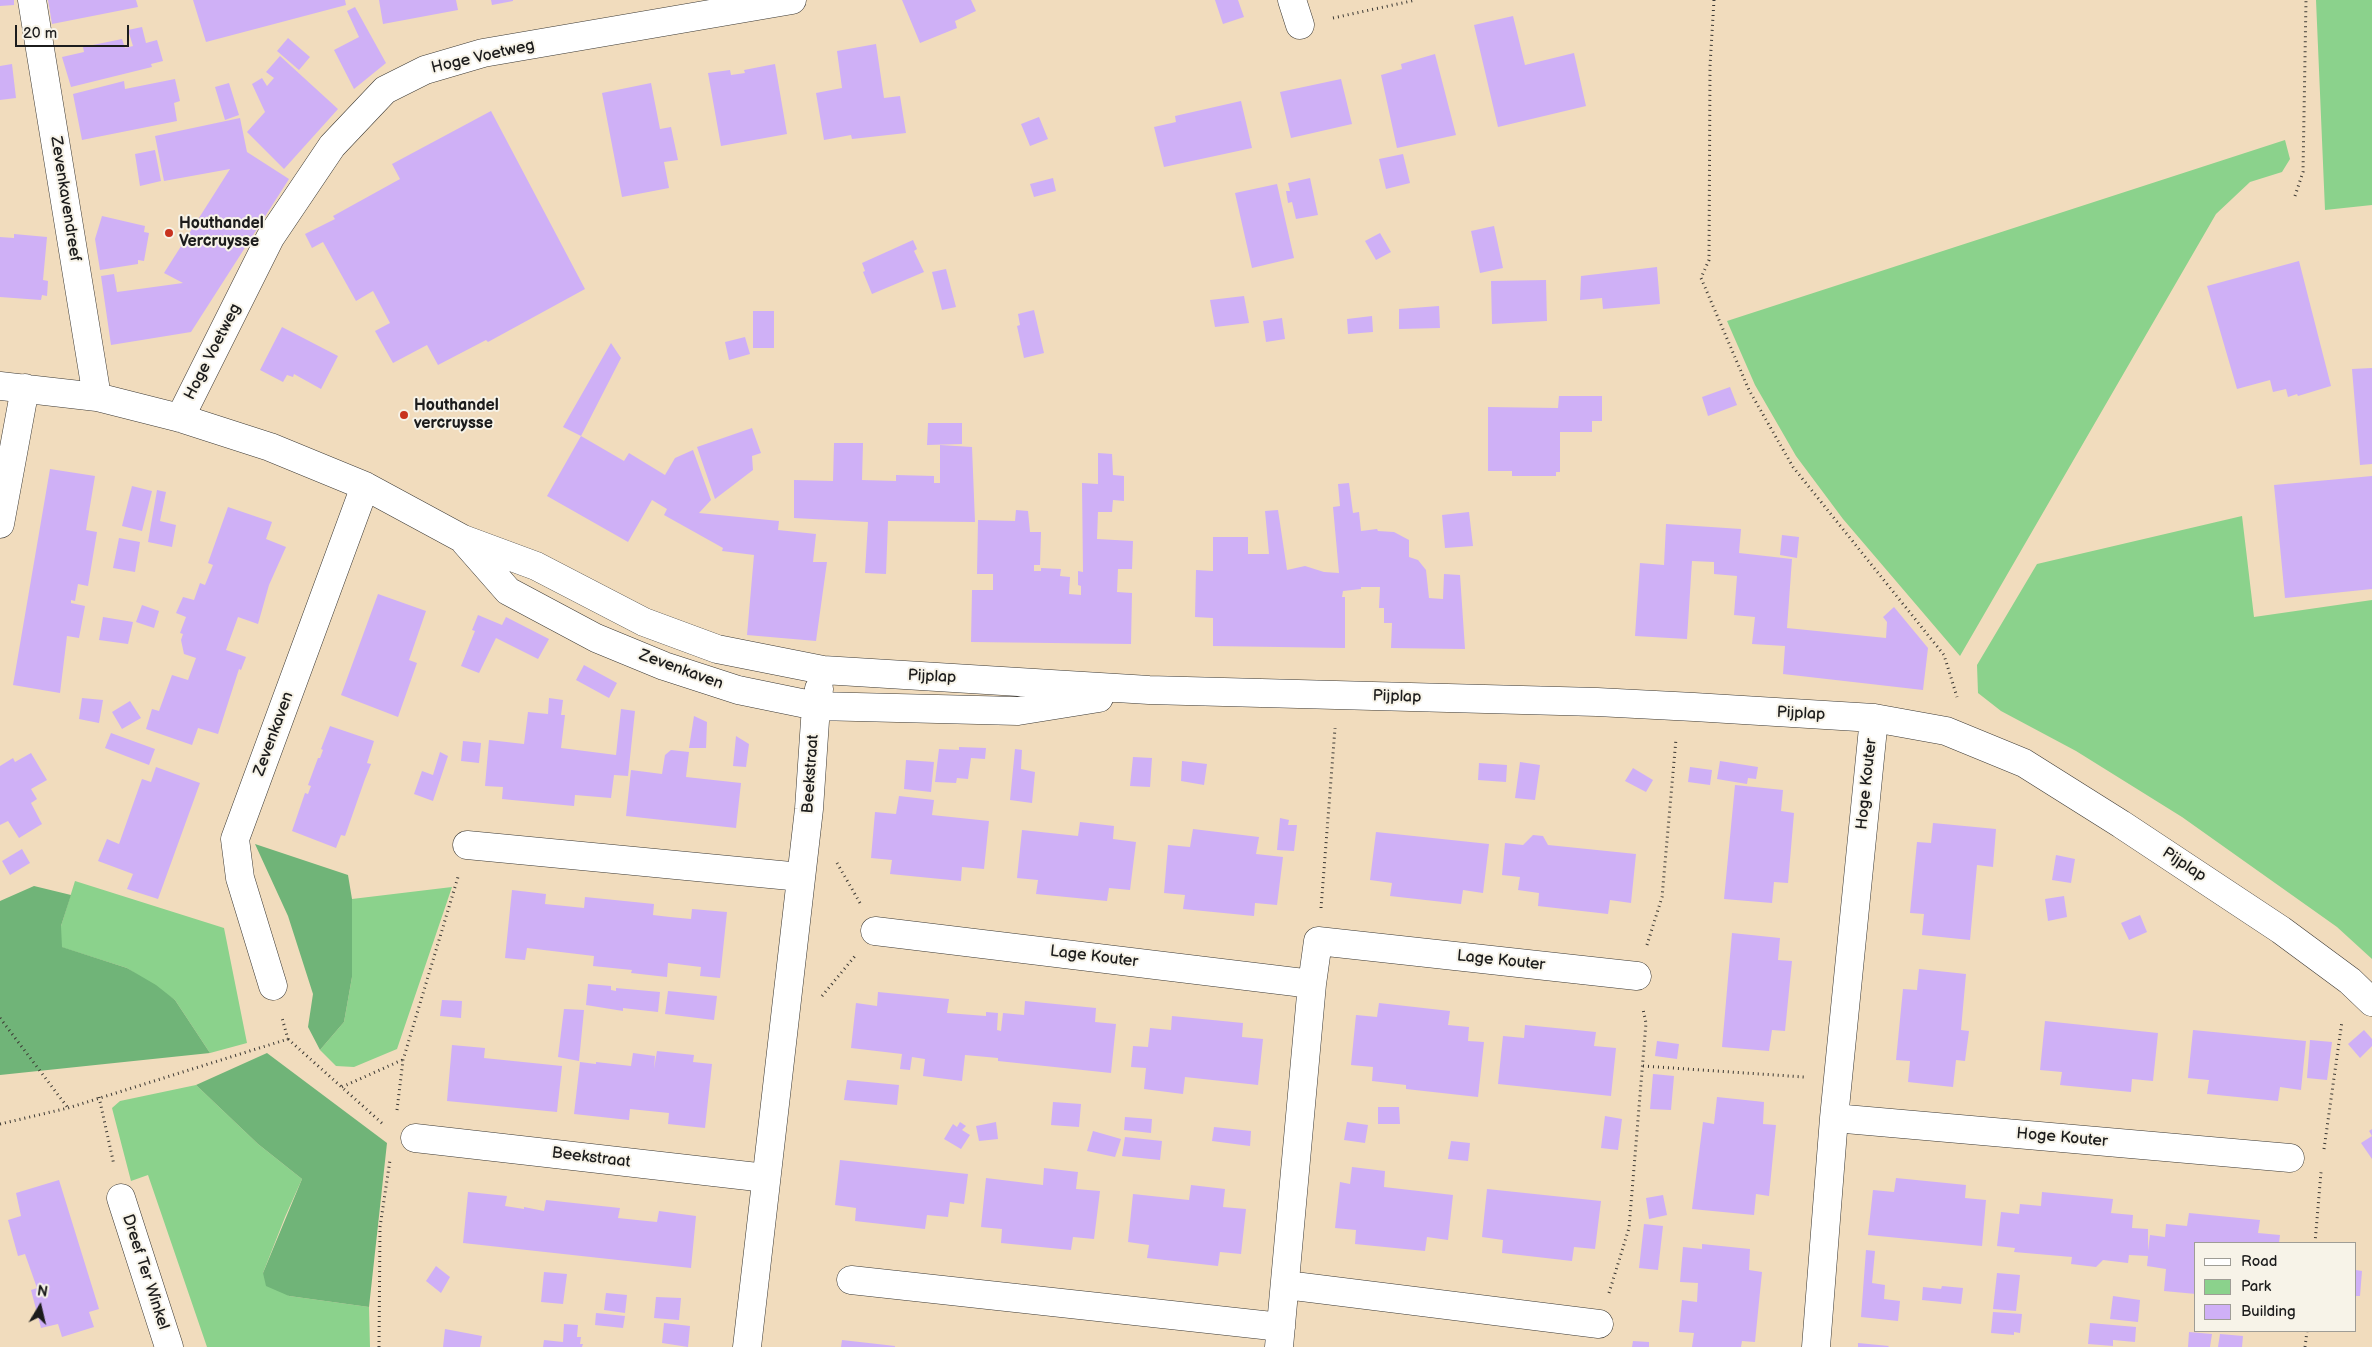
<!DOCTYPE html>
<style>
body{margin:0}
#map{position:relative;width:2372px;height:1347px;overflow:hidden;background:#f1dcbd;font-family:"Balsamiq Sans",sans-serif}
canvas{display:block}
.legend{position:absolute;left:2194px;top:1242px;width:162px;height:90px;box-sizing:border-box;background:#f7f3e8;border:1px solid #9f9d96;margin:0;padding:6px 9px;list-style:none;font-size:15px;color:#1c1c1c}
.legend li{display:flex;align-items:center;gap:10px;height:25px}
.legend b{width:25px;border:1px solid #9f9d96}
.north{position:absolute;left:15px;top:1282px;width:50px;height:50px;-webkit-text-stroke:4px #f7f3e8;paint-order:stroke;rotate:9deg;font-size:14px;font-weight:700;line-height:20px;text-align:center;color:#1c1c1c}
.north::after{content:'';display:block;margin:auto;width:18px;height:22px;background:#1c1c1c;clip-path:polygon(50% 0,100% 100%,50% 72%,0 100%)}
.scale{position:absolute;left:15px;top:25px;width:114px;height:22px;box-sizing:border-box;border:2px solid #1c1c1c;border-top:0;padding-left:6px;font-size:15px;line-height:18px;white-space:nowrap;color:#1c1c1c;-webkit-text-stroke:4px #f7f3e8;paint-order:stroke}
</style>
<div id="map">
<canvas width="2372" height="1347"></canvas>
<ul class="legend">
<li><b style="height:6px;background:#fff"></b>Road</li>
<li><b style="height:14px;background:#8bd28c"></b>Park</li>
<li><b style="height:14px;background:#cfb0f6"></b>Building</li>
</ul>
<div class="north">N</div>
<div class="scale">20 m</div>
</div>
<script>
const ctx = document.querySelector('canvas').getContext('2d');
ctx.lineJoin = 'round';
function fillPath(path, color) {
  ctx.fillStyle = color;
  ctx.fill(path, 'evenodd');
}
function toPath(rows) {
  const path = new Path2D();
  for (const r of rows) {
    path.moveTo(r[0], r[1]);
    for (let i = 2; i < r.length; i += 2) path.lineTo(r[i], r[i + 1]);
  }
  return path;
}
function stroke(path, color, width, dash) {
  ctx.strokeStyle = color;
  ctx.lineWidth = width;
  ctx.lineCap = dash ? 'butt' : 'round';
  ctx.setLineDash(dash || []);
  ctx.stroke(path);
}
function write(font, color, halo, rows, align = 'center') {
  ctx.font = font + ' "Balsamiq Sans",sans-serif';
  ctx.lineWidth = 4;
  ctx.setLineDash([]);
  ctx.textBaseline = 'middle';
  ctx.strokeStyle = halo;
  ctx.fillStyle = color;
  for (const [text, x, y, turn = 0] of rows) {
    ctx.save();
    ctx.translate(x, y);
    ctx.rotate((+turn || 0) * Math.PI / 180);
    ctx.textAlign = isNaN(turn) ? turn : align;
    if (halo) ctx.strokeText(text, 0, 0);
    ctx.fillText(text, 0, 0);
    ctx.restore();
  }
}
fillPath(toPath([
 [2316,0,2372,0,2372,205,2325,210],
 [2285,140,2290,159,2282,172,2250,182,2216,214,1960,656,1843,519,1796,456,1755,385,1727,321],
 [2242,516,2254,617,2372,600,2372,959,2337,927,2182,817,2076,751,2001,711,1978,693,1977,665,2037,564],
 [75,881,224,928,247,1043,210,1053,175,1000,127,968,61,947,61,926],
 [452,887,397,1049,354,1067,336,1066,320,1050,344,1022,352,977,352,899],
 [196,1085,258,1144,302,1179,285,1217,263,1273,289,1296,369,1307,370,1347,207,1347,148,1175,131,1181,112,1108,120,1101]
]), '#8bd28c');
fillPath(toPath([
 [255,844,348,875,352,899,352,977,344,1022,320,1050,308,1027,313,994,288,916],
 [34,886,71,895,61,926,62,947,127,968,156,985,175,1000,210,1053,0,1075,0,901],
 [267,1053,387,1143,369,1307,289,1296,266,1286,263,1273,302,1179,258,1144,196,1085]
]), '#70b478');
fillPath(toPath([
 [0,0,14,0,14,5,0,6],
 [48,0,136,0,138,7,52,24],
 [193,0,345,0,346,5,206,42],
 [379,0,456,0,458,10,383,24],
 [491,0,513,0,513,1,492,5],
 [902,0,971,0,976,11,955,21,957,28,920,43],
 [1215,0,1238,0,1244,17,1223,24],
 [355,7,386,63,354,89,334,50,359,37,347,11],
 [1513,16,1525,65,1574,53,1586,106,1498,127,1474,25],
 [142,27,146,43,157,40,163,61,151,64,152,67,71,87,62,57,84,52,83,47,122,39,125,48,133,46,128,30],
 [288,38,310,57,299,70,277,51],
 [876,44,884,98,900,96,906,133,852,139,851,135,824,140,816,93,842,88,837,51],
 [1435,54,1456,135,1397,148,1381,75,1402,69,1401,64],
 [280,56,338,109,284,169,247,132,265,112,252,84,262,78,267,86,274,78,266,72],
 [12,64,16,98,0,100,0,66],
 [775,64,787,134,721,146,708,73,730,70,731,75,745,73,744,70],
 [175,79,180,101,174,103,177,121,82,140,73,94,124,81,125,89],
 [1341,79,1352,124,1291,138,1280,92],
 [229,83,239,115,225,120,215,87],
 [651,83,660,129,671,127,678,160,664,162,669,188,622,197,602,93],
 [1241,101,1252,148,1164,167,1154,127,1176,122,1175,116],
 [491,111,585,289,488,342,486,340,438,365,427,345,393,363,375,331,390,323,373,291,356,301,323,242,312,248,305,234,335,219,333,216,400,179,392,164],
 [1039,117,1048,139,1030,146,1021,124],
 [240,118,247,152,289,179,191,332,111,345,101,276,114,274,117,292,183,283,164,273,230,169,164,181,155,136],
 [155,150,161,181,140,186,135,154],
 [1403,154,1410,183,1386,189,1379,159],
 [1053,178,1056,191,1034,197,1030,184],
 [1310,178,1318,215,1296,219,1292,202,1288,203,1286,191,1290,191,1288,183],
 [1277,184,1294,258,1252,268,1235,193],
 [102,216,145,226,144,232,149,233,144,261,138,260,138,264,100,270,95,239],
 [1494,226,1503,268,1480,273,1471,231],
 [1380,233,1391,252,1376,260,1365,241],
 [14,234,47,237,43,280,48,281,47,296,42,295,41,300,0,297,0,237,14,238],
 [913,240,917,249,914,251,924,272,872,294,863,272,865,271,862,263],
 [2299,261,2331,386,2298,396,2297,394,2288,397,2286,389,2273,392,2270,380,2237,389,2207,286],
 [1657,267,1660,304,1603,309,1602,298,1580,300,1581,276],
 [946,269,956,307,942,310,932,272],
 [1546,280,1547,321,1492,324,1491,281],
 [1244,296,1249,323,1215,327,1210,300],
 [1439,306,1440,328,1399,329,1399,309],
 [1034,310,1044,353,1024,358,1017,326,1020,325,1018,314],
 [753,311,774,311,774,348,753,348],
 [1372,316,1373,332,1348,334,1347,319],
 [1282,318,1285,339,1266,342,1263,321],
 [282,327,338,356,321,389,294,374,293,377,287,375,283,382,260,370],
 [745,337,750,354,729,360,725,342],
 [611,343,621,358,581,436,563,427],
 [2372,368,2372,464,2360,465,2352,369],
 [1730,387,1737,405,1708,416,1702,397],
 [1559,396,1602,396,1602,421,1592,421,1592,432,1560,432,1560,472,1556,472,1556,476,1512,476,1512,471,1488,471,1488,407,1558,408],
 [928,423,962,423,962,444,927,445],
 [752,428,761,453,752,456,753,470,715,499,697,447],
 [581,436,624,461,629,453,665,475,675,458,693,450,711,500,699,513,779,521,778,530,816,534,813,562,827,562,816,641,747,635,754,555,722,551,723,548,664,515,667,509,652,500,628,542,547,496],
 [834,443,863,443,862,480,896,481,896,475,934,476,934,483,940,483,940,445,972,447,975,522,888,521,886,574,865,573,868,522,794,518,794,480,833,481],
 [1098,453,1112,454,1113,475,1124,476,1124,501,1113,500,1112,512,1098,512,1097,539,1133,541,1132,569,1118,569,1117,592,1132,593,1131,644,971,642,972,590,993,590,993,574,977,574,978,520,1015,521,1016,510,1028,511,1030,532,1041,532,1040,565,1034,565,1034,571,1041,571,1041,568,1061,569,1060,576,1070,577,1069,594,1081,595,1081,586,1078,585,1078,571,1083,572,1082,483,1098,484],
 [50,469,95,476,86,530,97,532,88,586,78,584,75,601,71,600,71,603,85,606,79,638,67,636,60,693,13,685],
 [2372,476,2372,589,2285,598,2274,485],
 [1349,483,1353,513,1359,512,1361,531,1377,529,1378,531,1394,532,1409,540,1409,557,1418,560,1426,570,1429,598,1443,599,1444,574,1460,575,1465,649,1391,648,1392,623,1384,623,1384,608,1379,608,1380,587,1361,587,1361,589,1343,591,1342,597,1345,597,1345,648,1213,646,1213,618,1195,617,1196,570,1213,571,1213,537,1248,537,1248,554,1269,554,1265,511,1278,510,1287,570,1305,566,1324,572,1339,573,1333,507,1340,506,1338,484],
 [132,486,152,491,142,531,122,526],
 [157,490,166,492,160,521,176,525,172,547,148,542],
 [228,507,272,522,266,539,286,547,269,585,258,624,238,617,226,650,246,657,241,670,239,669,218,734,198,728,192,745,146,729,152,709,159,711,172,675,188,680,196,658,184,654,181,640,183,634,180,633,186,617,176,613,183,597,194,600,200,583,205,585,213,565,208,563],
 [1469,512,1473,546,1445,548,1442,515],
 [1666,524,1741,529,1739,553,1792,559,1787,628,1886,638,1887,622,1883,617,1894,607,1928,648,1923,690,1783,674,1785,646,1752,644,1755,617,1734,615,1737,576,1714,574,1714,562,1692,561,1687,639,1635,636,1640,563,1664,565],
 [1782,535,1799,537,1797,558,1780,555],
 [119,538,140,542,135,572,113,568],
 [378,594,426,611,409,660,417,663,398,717,341,695],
 [142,605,159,611,154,628,136,622],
 [478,615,502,625,506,617,549,639,538,659,496,638,479,673,461,666,475,631,472,630],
 [103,617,133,622,128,644,99,640],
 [584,665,617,683,609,698,576,680],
 [82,698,103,700,99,723,79,719],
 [549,698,563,700,561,715,565,715,561,748,616,755,621,709,635,711,628,776,614,775,611,798,575,795,574,806,502,799,503,787,485,786,489,740,524,744,528,712,548,714],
 [130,701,141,718,122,729,112,712],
 [694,716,707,722,706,748,689,748],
 [330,726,374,741,367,763,371,764,365,779,345,836,341,835,336,848,292,831,305,793,308,794,311,786,308,785,318,758,320,758,323,750,321,749],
 [111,733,155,749,149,765,105,748],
 [736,736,749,744,746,767,733,766],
 [463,741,481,743,479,763,461,761],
 [959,747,986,748,985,759,971,758,968,779,957,778,956,783,935,782,939,749,959,750],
 [1015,749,1022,750,1021,769,1035,772,1032,803,1010,800],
 [671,750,689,752,686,777,741,783,736,828,626,816,631,770,662,774,665,755],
 [440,752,448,756,433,801,414,794,422,771,433,775],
 [31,753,47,780,31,789,37,799,31,803,42,824,19,838,8,821,0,825,0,766,13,758,15,762],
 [1133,757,1152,758,1150,787,1130,786],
 [906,760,934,762,931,792,904,789],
 [1182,761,1207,764,1204,785,1181,781],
 [1720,761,1758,767,1756,779,1748,778,1747,784,1717,779],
 [1520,762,1540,765,1535,800,1515,798],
 [1479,763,1507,765,1506,782,1478,780],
 [156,767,200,783,158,899,127,889,133,874,98,861,107,839,119,844,142,779,151,782],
 [1690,767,1712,770,1710,785,1688,782],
 [1633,768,1653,780,1646,792,1625,781],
 [1735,785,1783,790,1781,811,1794,813,1788,883,1774,882,1772,903,1724,899],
 [899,796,934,800,932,815,989,821,984,869,962,867,961,881,890,874,892,860,871,858,875,812,896,814],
 [1280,818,1289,820,1288,825,1297,825,1294,851,1277,850],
 [1080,822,1114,826,1113,839,1136,842,1130,890,1109,888,1107,901,1036,894,1038,880,1017,878,1022,830,1078,836],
 [1933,823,1996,829,1993,867,1977,865,1970,940,1922,935,1924,914,1910,913,1917,842,1931,843],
 [1193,829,1259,837,1256,854,1283,857,1277,905,1255,903,1254,916,1183,909,1185,895,1164,893,1168,845,1190,847],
 [1376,832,1489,844,1483,893,1463,890,1461,904,1390,896,1392,883,1370,880],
 [1533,835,1543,836,1548,845,1636,854,1631,903,1610,900,1608,914,1538,906,1539,893,1518,890,1520,877,1502,875,1505,843,1523,845],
 [22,849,30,863,10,875,2,861],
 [2056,855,2075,859,2071,883,2052,880],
 [512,890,546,894,545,904,565,906,584,908,585,897,654,904,653,915,670,917,691,919,692,909,727,912,720,978,700,976,701,967,668,963,667,977,631,973,632,970,593,966,594,956,527,948,525,960,505,958],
 [2064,896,2067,917,2048,921,2045,899],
 [2140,915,2147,932,2129,940,2121,923],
 [1732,933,1780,938,1778,960,1792,961,1785,1031,1772,1030,1769,1051,1722,1047],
 [1919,969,1966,974,1961,1030,1969,1031,1965,1061,1956,1060,1953,1087,1908,1082,1910,1061,1896,1060,1903,989,1917,990],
 [588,984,611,986,611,990,616,991,616,988,660,992,658,1012,623,1008,623,1011,586,1005],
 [668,991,717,996,714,1020,665,1014],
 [878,992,949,999,947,1013,986,1016,986,1012,998,1013,997,1030,1001,1031,1003,1013,1024,1015,1025,1001,1096,1008,1095,1022,1116,1024,1111,1073,998,1061,998,1058,965,1055,962,1081,923,1076,925,1059,912,1057,910,1070,900,1069,902,1054,851,1048,856,1003,877,1006],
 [442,1000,462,1001,461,1018,440,1016],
 [1379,1003,1450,1011,1448,1025,1469,1027,1468,1041,1484,1042,1478,1097,1406,1089,1406,1085,1372,1081,1373,1067,1351,1065,1356,1015,1377,1017],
 [564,1009,584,1010,579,1061,558,1057],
 [1172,1016,1243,1023,1242,1037,1263,1039,1258,1085,1185,1077,1183,1094,1144,1089,1146,1068,1131,1067,1133,1046,1148,1047,1150,1028,1171,1030],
 [2045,1021,2158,1033,2153,1081,2132,1079,2131,1092,2060,1085,2062,1072,2040,1070],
 [1525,1025,1596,1032,1594,1046,1616,1048,1611,1096,1498,1084,1503,1036,1524,1038],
 [2193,1030,2306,1041,2301,1090,2280,1087,2278,1101,2207,1094,2209,1080,2188,1078],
 [2364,1030,2372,1039,2372,1046,2360,1058,2348,1044],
 [2310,1040,2332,1042,2327,1080,2307,1078],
 [1657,1041,1679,1044,1677,1059,1655,1056],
 [452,1045,485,1048,484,1058,562,1066,557,1112,447,1101],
 [657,1051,694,1055,693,1062,712,1064,705,1128,668,1124,669,1113,630,1109,629,1120,574,1114,580,1062,596,1064,596,1062,631,1066,633,1053,655,1056,654,1069],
 [1653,1074,1674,1076,1671,1110,1650,1109],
 [847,1080,899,1085,897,1105,844,1100],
 [1717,1097,1764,1102,1763,1124,1776,1125,1769,1196,1756,1194,1754,1215,1692,1209,1703,1122,1714,1124],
 [1053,1102,1081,1104,1079,1127,1051,1125],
 [1378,1107,1399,1107,1400,1124,1378,1124],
 [1605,1116,1622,1119,1618,1150,1601,1148],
 [1125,1117,1152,1119,1151,1133,1124,1130],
 [960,1122,966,1126,962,1130,970,1135,961,1149,944,1139,953,1124,957,1127],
 [996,1122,998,1139,979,1141,976,1126],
 [1347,1122,1368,1125,1365,1143,1344,1140],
 [1214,1127,1251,1131,1250,1146,1212,1141],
 [2372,1129,2372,1159,2361,1143,2372,1136,2369,1131],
 [1093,1131,1121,1139,1115,1157,1087,1151],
 [1125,1137,1162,1141,1160,1160,1122,1156],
 [1451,1141,1470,1143,1468,1161,1448,1159],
 [840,1160,968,1174,964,1204,950,1202,948,1217,927,1215,925,1229,855,1221,856,1208,835,1205],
 [1352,1167,1385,1171,1384,1187,1453,1195,1448,1240,1427,1237,1425,1251,1355,1244,1356,1230,1335,1228,1340,1182,1350,1184],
 [1044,1168,1078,1172,1076,1189,1100,1191,1094,1239,1073,1237,1071,1250,1001,1243,1002,1229,981,1227,986,1178,1043,1185],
 [1896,1178,1966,1185,1965,1198,1986,1200,1982,1246,1868,1235,1873,1190,1894,1192],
 [59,1180,99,1309,89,1312,94,1327,62,1337,58,1324,41,1328,31,1290,37,1288,25,1254,18,1256,8,1220,21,1216,16,1193],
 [1191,1185,1225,1189,1223,1207,1246,1209,1241,1254,1220,1252,1218,1266,1147,1258,1149,1245,1128,1242,1133,1194,1189,1200],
 [1487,1189,1601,1201,1595,1249,1574,1247,1572,1261,1502,1253,1503,1240,1482,1237],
 [468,1192,507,1196,505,1206,524,1209,524,1207,544,1211,546,1200,620,1208,618,1218,637,1220,657,1222,659,1211,696,1216,691,1268,463,1243],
 [2042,1192,2113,1199,2111,1213,2133,1215,2132,1228,2148,1229,2148,1251,2150,1235,2165,1237,2166,1224,2187,1226,2189,1213,2260,1220,2258,1233,2280,1235,2279,1243,2196,1243,2196,1294,2164,1291,2166,1269,2147,1266,2148,1256,2129,1255,2128,1263,2103,1260,2096,1267,2071,1264,2072,1257,2014,1252,2015,1248,1997,1246,2001,1212,2019,1214,2020,1204,2041,1206],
 [1663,1195,1667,1215,1649,1219,1646,1198],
 [1644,1224,1663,1226,1658,1270,1639,1268],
 [1702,1244,1750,1249,1749,1270,1762,1272,1755,1342,1742,1341,1741,1347,1692,1347,1694,1333,1679,1332,1682,1300,1697,1302,1698,1283,1680,1282,1683,1247,1702,1249],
 [1866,1250,1875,1251,1872,1283,1885,1285,1884,1299,1900,1301,1898,1321,1861,1317],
 [436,1266,450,1277,441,1293,426,1281],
 [2356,1270,2362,1271,2360,1296,2356,1296],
 [544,1272,567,1274,563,1304,541,1302],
 [1997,1273,2020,1275,2016,1311,1993,1309],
 [1942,1286,1963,1288,1961,1304,1922,1300,1923,1287,1941,1289],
 [606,1293,627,1295,625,1313,604,1310],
 [2113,1296,2140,1300,2138,1322,2110,1319],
 [656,1297,681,1298,679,1320,654,1318],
 [1993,1312,2022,1314,2020,1333,2014,1332,2014,1335,1991,1333],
 [596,1313,625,1316,623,1328,595,1325],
 [664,1323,690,1326,688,1347,662,1343],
 [2090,1323,2136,1327,2135,1342,2113,1340,2113,1346,2088,1344],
 [564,1324,578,1325,577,1337,581,1337,580,1344,583,1344,582,1347,543,1347,544,1340,563,1342],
 [445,1329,482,1336,480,1347,443,1347],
 [2189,1332,2212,1334,2210,1347,2188,1347],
 [2220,1334,2243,1336,2242,1347,2218,1347],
 [842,1340,895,1346,895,1347,841,1347],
 [1633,1341,1649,1342,1649,1347,1632,1347],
 [1858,1343,1889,1346,1888,1347,1858,1347]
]), '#cfb0f6');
const minor = toPath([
 [32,0,97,397],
 [1292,0,1300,25],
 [0,386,97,397,180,418,270,447,365,486,463,539,536,566,644,622,717,649,823,670,1149,690,1597,702,1694,707,1874,718,1946,731,2024,763,2121,824,2281,930,2350,981,2372,1002],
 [180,418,270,238,332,146,385,90,425,70,483,53,792,0],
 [0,524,25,388],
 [465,542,508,591,596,638,664,666,738,690,816,706,1018,711,1099,698],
 [467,845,801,877],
 [875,931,1312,984],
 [273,986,240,878,235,839,365,486],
 [1834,1118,2290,1158],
 [415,1138,766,1178],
 [121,1198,169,1347],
 [851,1280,1281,1327],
 [1286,1285,1599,1324],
 [747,1347,809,809,816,706,819,689],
 [1279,1347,1312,984,1318,941,1637,976],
 [1816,1347,1834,1118,1874,718]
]);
stroke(minor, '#3c3934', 29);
stroke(toPath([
 [1714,0,1710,66,1709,260,1701,278,1749,390,1793,467,1944,655,1957,697],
 [1333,18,1416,0],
 [2295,196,2303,172,2306,0],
 [837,863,860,903],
 [1321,908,1335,728],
 [1647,945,1662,897,1676,739],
 [822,996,855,956],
 [0,1018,68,1108],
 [288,1039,384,1125],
 [1643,1066,1804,1077],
 [342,1087,402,1060],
 [99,1097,114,1165],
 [397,1110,403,1060,458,877],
 [0,1124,68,1108,288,1039,282,1018],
 [2324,1149,2342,1021],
 [2315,1243,2321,1172],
 [1609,1293,1629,1228,1646,1023,1643,1009],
 [379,1347,380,1227,390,1160],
 [2305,1347,2307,1331]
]), '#3c3934', 3, [1, 4]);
stroke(minor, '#fff', 28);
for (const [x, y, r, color] of [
 [169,233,5,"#c8321e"],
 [404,415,5,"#c8321e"]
]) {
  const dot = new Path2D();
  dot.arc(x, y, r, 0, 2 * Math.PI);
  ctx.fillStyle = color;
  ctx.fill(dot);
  stroke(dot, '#f7f3e8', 2);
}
write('16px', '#1c1c1c', '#f7f3e8', [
 ["Hoge Voetweg",483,57,-13],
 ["Zevenkavendreef",65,199,81],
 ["Hoge Voetweg",213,352,-63],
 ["Zevenkaven",681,670,20],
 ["Pijplap",932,677,3],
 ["Pijplap",1397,697,2],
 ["Pijplap",1801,714,3],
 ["Zevenkaven",274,734,-70],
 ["Beekstraat",811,774,-86],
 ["Hoge Kouter",1867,784,-84],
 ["Pijplap",2184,865,33],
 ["Lage Kouter",1094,957,7],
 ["Lage Kouter",1501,961,6],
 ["Hoge Kouter",2062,1138,5],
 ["Beekstraat",591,1158,7],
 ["Dreef Ter Winkel",145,1272,72]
]);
write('bold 16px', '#1c1c1c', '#f7f3e8', [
 ["Houthandel",179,224],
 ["Vercruysse",179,242],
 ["Houthandel",414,406],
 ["vercruysse",414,424]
], 'left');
</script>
